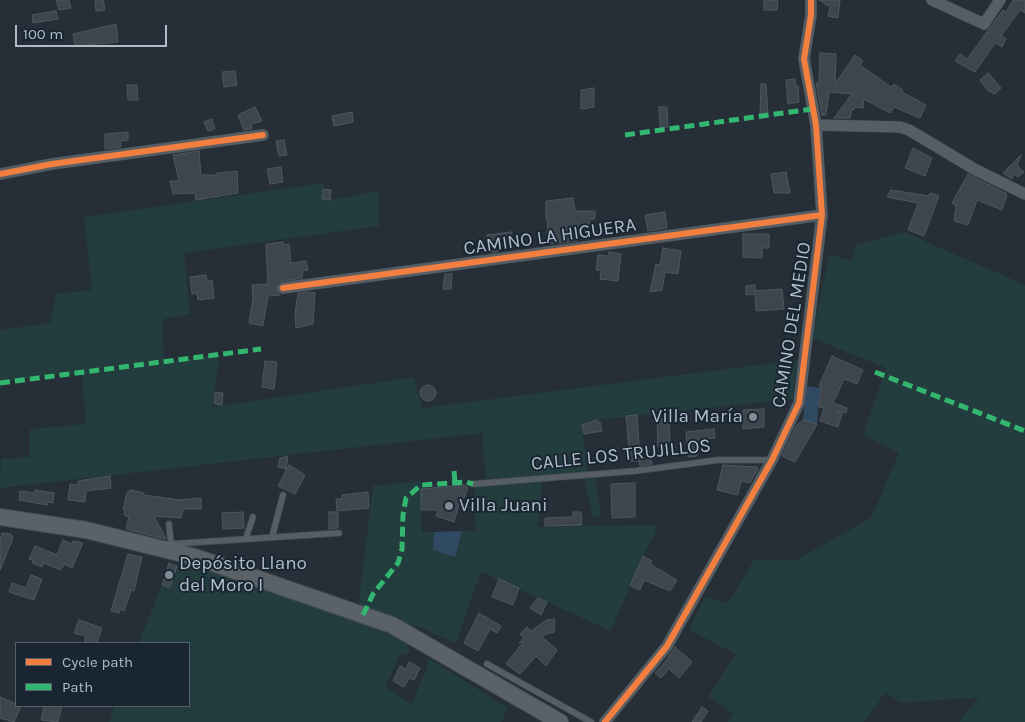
<!DOCTYPE html>
<meta charset="utf-8">
<style>
body{margin:0}
#map{position:relative;width:1025px;height:722px;overflow:hidden;background:#262f37;font-family:Karla,sans-serif}
canvas{display:block}
.legend{position:absolute;left:15px;top:642px;width:175px;height:65px;box-sizing:border-box;background:#192632;border:1px solid #55626e;margin:0;padding:6px 9px;list-style:none;font-size:15px;color:#afbcc9}
.legend li{display:flex;align-items:center;gap:10px;height:25px}
.legend b{width:25px;border:1px solid #55626e}
.scale{position:absolute;left:15px;top:25px;width:152px;height:22px;box-sizing:border-box;border:2px solid #afbcc9;border-top:0;padding-left:6px;font-size:15px;line-height:18px;white-space:nowrap;color:#afbcc9;-webkit-text-stroke:4px #192632;paint-order:stroke}
</style>
<div id="map">
<canvas width="1025" height="722"></canvas>
<ul class="legend">
<li><b style="height:6px;background:#f27e40"></b>Cycle path</li>
<li><b style="height:6px;background:#33b770"></b>Path</li>
</ul>
<div class="scale">100 m</div>
</div>
<script>
const ctx = document.querySelector('canvas').getContext('2d');
ctx.lineJoin = 'round';
function fillPath(path, color) {
  ctx.fillStyle = color;
  ctx.fill(path, 'evenodd');
}
function toPath(rows) {
  const path = new Path2D();
  for (const r of rows) {
    if (r.length === 3) {
      path.moveTo(r[0] + r[2], r[1]);
      path.arc(r[0], r[1], r[2], 0, 2 * Math.PI);
      continue;
    }
    path.moveTo(r[0], r[1]);
    for (let i = 2; i < r.length; i += 2) path.lineTo(r[i], r[i + 1]);
  }
  return path;
}
function stroke(path, color, width, dash) {
  ctx.strokeStyle = color;
  ctx.lineWidth = width;
  ctx.lineCap = dash ? 'butt' : 'round';
  ctx.setLineDash(dash || []);
  ctx.stroke(path);
}
function write(font, color, halo, rows, align = 'center') {
  ctx.font = font + ' Karla,sans-serif';
  ctx.lineWidth = 4;
  ctx.setLineDash([]);
  ctx.textBaseline = 'middle';
  ctx.strokeStyle = halo;
  ctx.fillStyle = color;
  for (const [text, x, y, turn = 0] of rows) {
    ctx.save();
    ctx.translate(x, y);
    ctx.rotate((+turn || 0) * Math.PI / 180);
    ctx.textAlign = isNaN(turn) ? turn : align;
    if (halo) ctx.strokeText(text, 0, 0);
    ctx.fillText(text, 0, 0);
    ctx.restore();
  }
}
fillPath(toPath([
 [323,183,322,199,337,199,379,191,379,226,184,253,190,314,163,319,164,362,220,354,212,407,414,377,422,408,798,360,793,399,587,421,587,424,582,425,588,472,486,480,482,433,0,488,1,459,30,457,30,429,86,424,82,374,49,375,0,383,0,330,50,323,56,294,92,290,84,217],
 [904,232,1025,285,1025,722,959,722,979,697,902,703,885,693,864,722,728,722,733,713,708,697,736,654,689,630,705,597,728,603,754,560,796,560,871,518,899,453,863,435,886,368,812,338,829,255,852,260,856,245],
 [595,477,601,516,593,517,584,478],
 [421,481,422,532,434,532,433,550,454,556,462,531,476,531,474,487,543,481,537,527,657,525,655,534,643,556,611,631,481,572,456,643,424,629,358,608,373,486],
 [180,558,386,629,408,640,409,653,400,655,385,687,412,704,430,659,508,708,501,722,109,722,115,706,189,706,189,643,139,643,162,585,170,587]
]), '#233c3d');
fillPath(toPath([
 [806,386,820,388,817,424,803,420],
 [462,531,455,557,433,550,434,532]
]), '#314a63');
const building = toPath([
 [56,0,69,0,71,8,59,10,56,0],
 [95,0,103,0,105,10,96,11,95,0],
 [764,0,778,0,777,10,764,10,764,0],
 [819,0,840,0,838,18,828,16,830,7,819,0],
 [1013,0,1025,0,1025,13,1020,10,1001,36,1006,39,1002,47,995,43,975,72,955,61,960,54,967,59,1003,10,1006,12,1013,0],
 [56,11,58,19,33,23,32,15,56,11],
 [116,24,118,42,75,46,73,34,116,24],
 [820,53,836,54,835,84,855,55,863,61,860,65,891,87,894,84,903,90,902,92,926,105,920,118,894,107,890,113,864,99,863,108,855,107,854,110,852,109,850,118,834,118,852,94,829,92,826,115,822,115,816,83,819,84,820,53],
 [235,71,237,85,224,87,222,72,235,71],
 [988,73,1001,88,995,94,988,91,980,80,988,73],
 [795,79,796,86,798,86,799,102,788,104,786,80,795,79],
 [761,84,766,84,768,113,760,114,761,84],
 [127,85,137,85,138,100,128,100,127,85],
 [594,88,594,107,581,109,581,90,594,88],
 [255,107,262,121,251,124,252,129,244,130,238,115,255,107],
 [659,107,667,107,668,127,660,128,659,107],
 [352,112,353,122,334,126,332,116,352,112],
 [212,119,215,129,208,131,204,122,212,119],
 [128,132,128,140,120,141,121,147,105,149,105,134,128,132],
 [284,140,287,155,279,156,276,141,284,140],
 [913,148,932,158,925,176,905,168,913,148],
 [199,151,201,175,217,175,217,173,237,171,238,193,196,200,195,193,173,194,170,181,179,181,173,155,199,151],
 [1021,155,1017,166,1024,172,1018,177,1014,174,1012,179,1003,173,1021,155],
 [281,167,283,182,270,184,267,169,281,167],
 [786,172,790,193,774,193,771,174,786,172],
 [968,174,1007,194,1002,210,977,200,968,225,954,221,956,206,952,203,968,174],
 [323,189,331,190,330,200,322,199,323,189],
 [891,190,929,196,930,193,939,196,924,236,908,230,918,203,887,197,891,190],
 [573,198,575,211,595,211,595,219,590,219,589,227,579,226,578,241,546,244,548,220,546,219,546,201,573,198],
 [665,212,667,228,648,231,645,215,665,212],
 [511,232,513,244,499,246,500,251,489,253,487,235,511,232],
 [743,234,769,234,769,248,762,248,762,258,743,257,743,234],
 [283,242,283,245,289,244,291,263,306,261,308,270,303,271,302,278,278,282,276,289,280,295,268,296,263,326,249,323,253,298,252,285,268,284,266,244,283,242],
 [663,248,681,251,678,274,665,272,662,290,650,292,656,264,660,265,663,248],
 [609,252,621,254,618,281,600,279,601,271,596,270,598,255,609,256,609,252],
 [445,274,452,274,451,289,443,289,445,274],
 [206,275,207,281,212,280,214,298,198,300,197,293,192,294,190,277,206,275],
 [755,285,755,291,782,289,784,309,756,311,755,294,746,295,746,286,755,285],
 [307,292,315,293,313,324,296,328,295,314,298,293,307,292],
 [832,356,863,370,857,384,844,379,833,403,847,408,846,413,837,411,842,414,838,427,820,421,824,408,819,407,821,387,819,386,832,356],
 [265,361,277,362,274,389,262,387,265,361],
 [428,393,8],
 [215,392,223,393,222,405,214,404,215,392],
 [764,409,764,427,743,429,743,410,764,409],
 [637,415,640,457,651,456,652,464,640,466,639,461,630,461,626,416,637,415],
 [669,418,670,447,658,447,657,419,669,418],
 [597,420,598,423,600,422,602,431,584,434,582,425,597,420],
 [803,420,817,424,795,462,782,456,796,426,803,420],
 [714,429,715,438,707,439,708,445,696,446,697,456,688,457,686,432,714,429],
 [288,456,286,469,278,467,280,458,288,456],
 [289,465,305,475,295,494,278,486,289,465],
 [723,465,757,467,758,469,750,483,741,481,738,495,717,490,723,465],
 [110,476,111,488,86,491,85,502,68,500,70,484,78,485,78,481,110,476],
 [635,483,635,517,612,518,611,484,635,483],
 [464,485,468,488,464,498,461,497,454,522,436,516,438,510,421,510,421,489,464,485],
 [35,490,54,493,53,503,48,502,47,505,19,500,20,491,35,493,35,490],
 [131,490,144,493,144,495,180,500,201,498,201,509,183,509,181,518,154,516,166,539,149,535,126,529,129,517,124,515,125,510,123,509,127,493,131,490],
 [368,492,369,508,337,511,336,499,342,499,342,495,368,492],
 [243,512,244,528,223,529,222,513,243,512],
 [329,512,338,512,338,528,329,529,329,512],
 [573,512,581,512,582,525,545,526,545,518,573,517,573,512],
 [2,533,11,534,13,538,0,570,0,539,2,533],
 [63,540,72,544,73,541,83,543,72,568,64,564,61,570,43,563,42,567,32,563,33,560,29,559,35,546,57,555,63,540],
 [128,554,142,557,134,591,131,590,124,611,120,609,119,613,111,611,128,554],
 [643,556,652,561,650,564,677,580,670,591,644,580,640,590,630,586,643,556],
 [169,563,177,566,170,587,162,585,169,563],
 [31,575,42,579,34,600,9,592,12,583,26,588,31,575],
 [499,579,519,588,513,605,492,597,499,579],
 [538,598,547,602,541,615,530,608,538,598],
 [479,613,501,626,497,633,490,629,478,651,464,643,479,613],
 [555,619,554,632,541,636,557,650,546,666,536,656,520,674,506,664,524,641,519,643,524,638,520,634,527,627,531,631,547,620,555,619],
 [79,620,102,628,97,643,84,643,86,636,74,633,79,620],
 [675,647,692,662,679,678,669,669,661,678,655,673,665,662,675,647],
 [409,662,420,668,414,680,409,678,404,687,393,681,400,666,406,669,409,662],
 [0,697,21,706,14,722,0,718,0,697],
 [44,706,62,706,58,722,41,720,44,706],
 [702,707,708,711,701,722,692,722,702,707]
]);
fillPath(building, '#3e464d');
stroke(building, '#4e565f', 1);
const lane = toPath([
 [473,484,635,471,718,460,772,460],
 [169,524,171,544],
 [272,537,283,495],
 [246,538,253,517],
 [170,546,171,544,339,533],
 [487,664,591,722]
]);
const street = toPath([
 [932,0,984,24,1000,0],
 [816,125,900,127,909,130,976,170,1025,194],
 [0,174,52,164,263,135],
 [283,288,822,215],
 [605,722,667,646,772,460,799,403,822,215,816,125,804,59,811,15,811,0]
]);
const secondary = toPath([
 [0,517,86,530,195,557,392,625,560,722]
]);
stroke(lane, '#454b51', 7);
stroke(street, '#454b51', 12);
stroke(secondary, '#454b51', 18);
stroke(lane, '#565e64', 5.5);
stroke(street, '#565e64', 11);
stroke(secondary, '#5b6169', 16);
stroke(toPath([
 [625,135,812,109],
 [875,372,1025,431],
 [0,383,261,349],
 [454,471,455,482],
 [363,615,373,594,398,563,402,549,403,515,406,498,421,485,466,482,473,484]
]), '#33b770', 5, [10, 5]);
stroke(toPath([
 [0,174,52,164,263,135],
 [283,288,822,215],
 [605,722,667,646,772,460,799,403,822,215,816,125,804,59,811,15,811,0]
]), '#f27e40', 6);
for (const [x, y, r, color] of [
 [753,417,5,"#7f8b96"],
 [449,506,5,"#7f8b96"],
 [169,575,5,"#7f8b96"]
]) {
  const dot = new Path2D();
  dot.arc(x, y, r, 0, 2 * Math.PI);
  ctx.fillStyle = color;
  ctx.fill(dot);
  stroke(dot, '#192632', 2);
}
write('19px', '#afbcc9', '#192632', [
 ["CAMINO LA HIGUERA",550,237,-8],
 ["CAMINO DEL MEDIO",792,325,-81],
 ["CALLE LOS TRUJILLOS",621,455,-6]
]);
write('19px', '#afbcc9', '#192632', [
 ["Villa María",743,417,"right"],
 ["Villa Juani",459,506],
 ["Depósito Llano",179,564],
 ["del Moro I",179,586]
], 'left');
</script>
